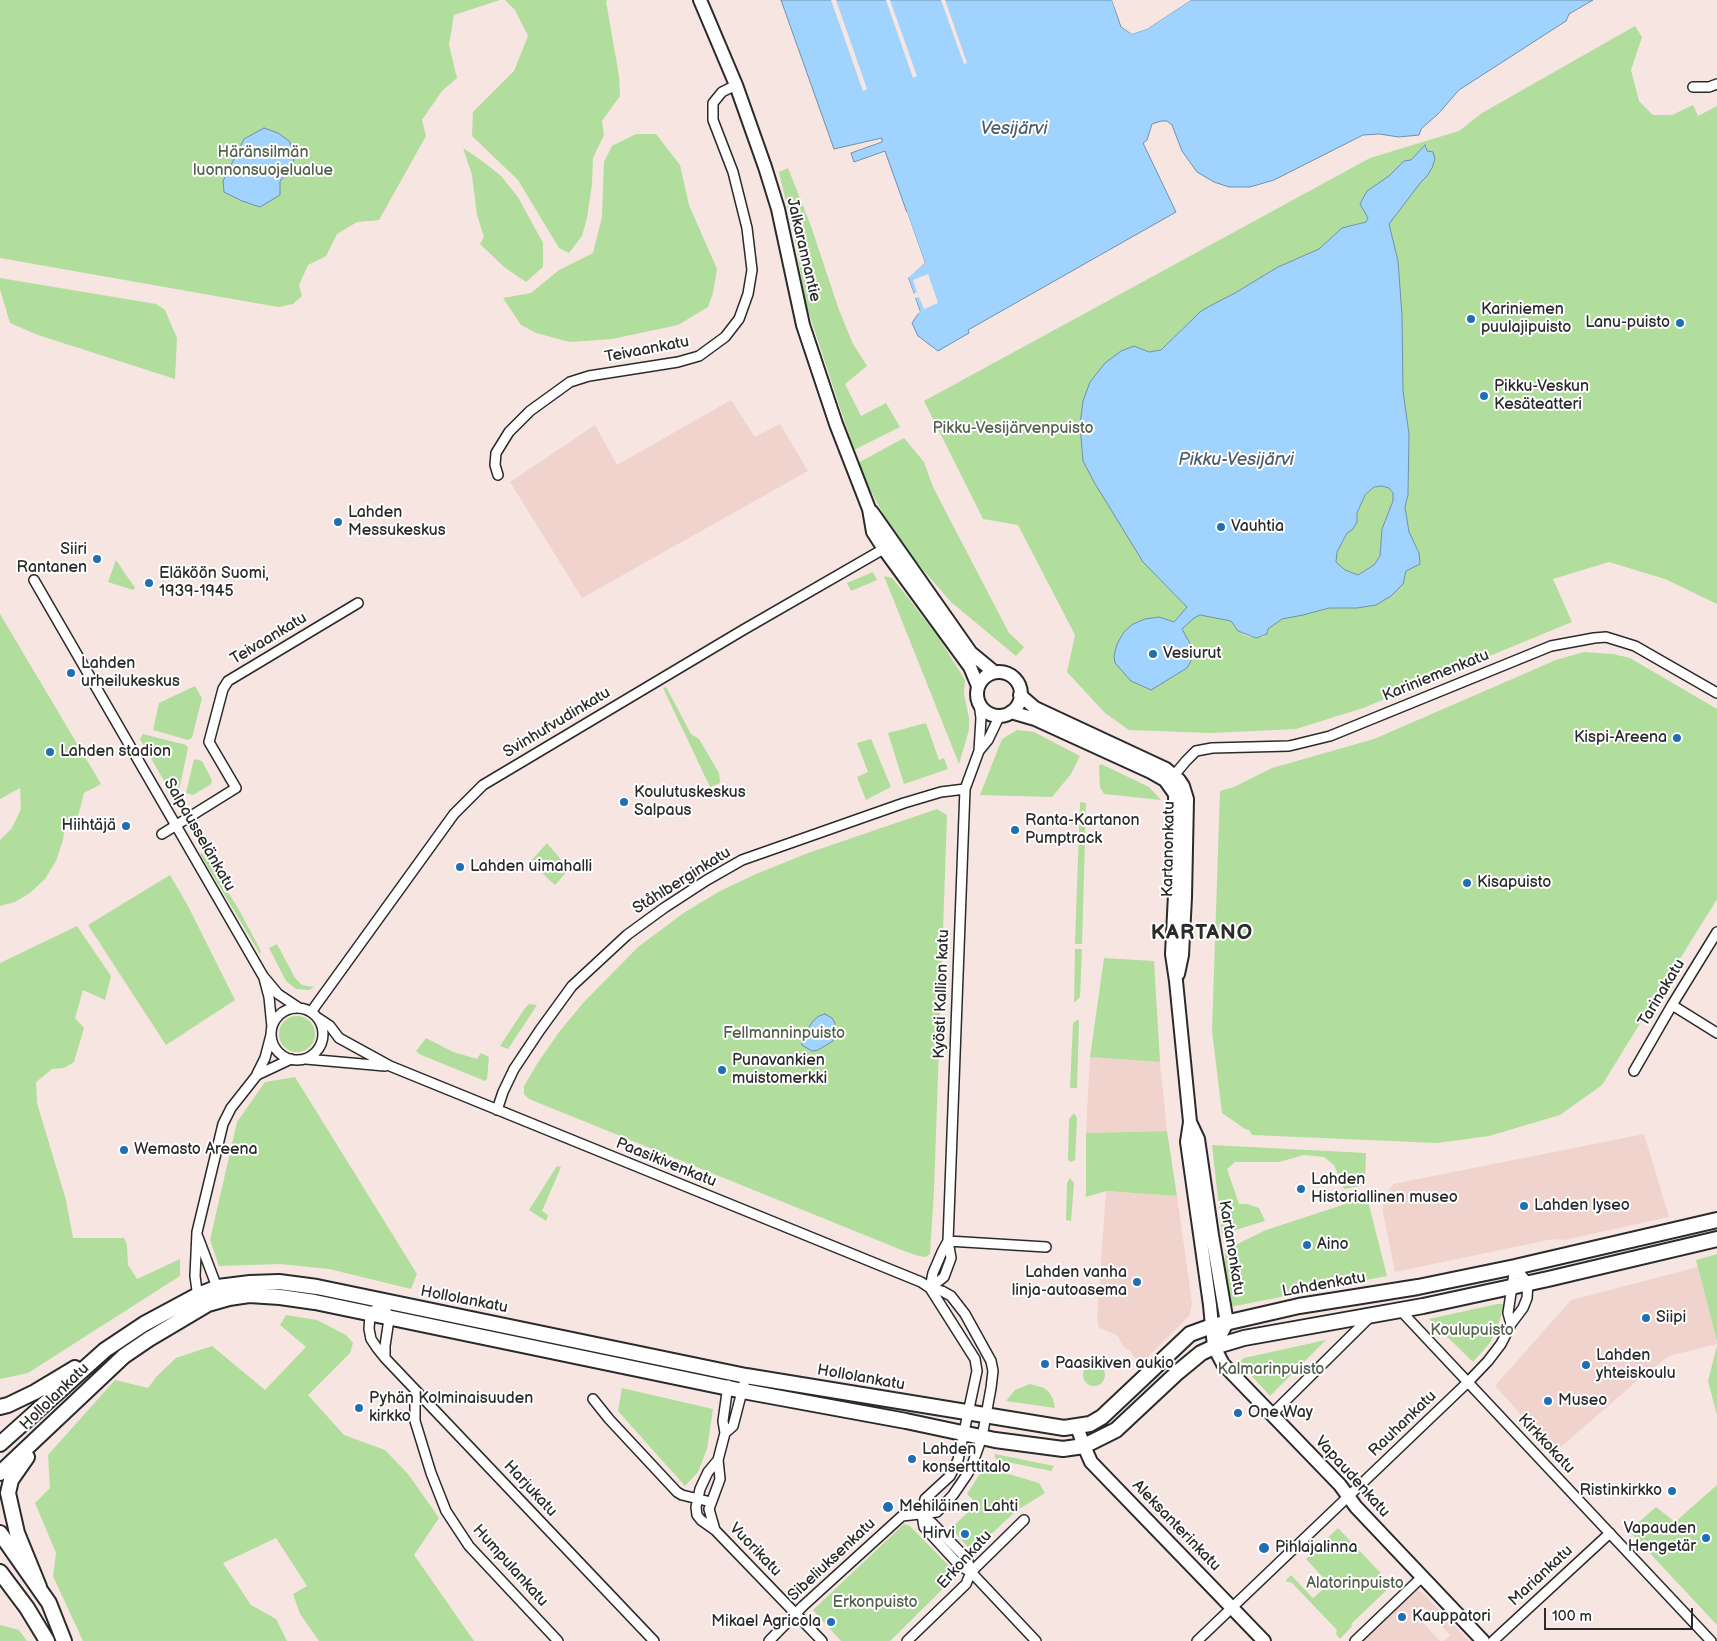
<!DOCTYPE html>
<meta charset="utf-8">
<style>
body{margin:0}
#map{position:relative;width:1717px;height:1641px;overflow:hidden;background:#f7e5e2;font-family:"Balsamiq Sans",sans-serif}
canvas{display:block}
.scale{position:absolute;left:1544px;top:1608px;width:149px;height:22px;box-sizing:border-box;border:2px solid #2b2b2b;border-top:0;padding-left:6px;font-size:15px;line-height:18px;white-space:nowrap;color:#2b2b2b;-webkit-text-stroke:4px #fff;paint-order:stroke}
</style>
<div id="map">
<canvas width="1717" height="1641"></canvas>
<div class="scale">100 m</div>
</div>
<script>
const ctx = document.querySelector('canvas').getContext('2d');
ctx.lineJoin = 'round';
function fillPath(path, color) {
  ctx.fillStyle = color;
  ctx.fill(path, 'evenodd');
}
function toPath(rows) {
  const path = new Path2D();
  for (const r of rows) {
    if (r.length === 3) {
      path.moveTo(r[0] + r[2], r[1]);
      path.arc(r[0], r[1], r[2], 0, 2 * Math.PI);
      continue;
    }
    path.moveTo(r[0], r[1]);
    for (let i = 2; i < r.length; i += 2) path.lineTo(r[i], r[i + 1]);
  }
  return path;
}
function stroke(path, color, width, dash) {
  ctx.strokeStyle = color;
  ctx.lineWidth = width;
  ctx.lineCap = dash ? 'butt' : 'round';
  ctx.setLineDash(dash || []);
  ctx.stroke(path);
}
function write(font, color, halo, rows, align = 'center') {
  ctx.font = font + ' "Balsamiq Sans",sans-serif';
  ctx.lineWidth = 4;
  ctx.setLineDash([]);
  ctx.textBaseline = 'middle';
  ctx.strokeStyle = halo;
  ctx.fillStyle = color;
  for (const [text, x, y, turn = 0] of rows) {
    ctx.save();
    ctx.translate(x, y);
    ctx.rotate((+turn || 0) * Math.PI / 180);
    ctx.textAlign = isNaN(turn) ? turn : align;
    if (halo) ctx.strokeText(text, 0, 0);
    ctx.fillText(text, 0, 0);
    ctx.restore();
  }
}
fillPath(toPath([
 [731,400,755,437,780,424,808,471,582,598,510,482,595,425,617,465],
 [1090,1057,1160,1062,1167,1131,1086,1133],
 [1644,1134,1669,1217,1564,1240,1553,1239,1395,1272,1383,1212,1383,1201,1393,1184],
 [1106,1191,1177,1196,1192,1303,1190,1315,1140,1365,1130,1351,1123,1346,1117,1335,1099,1328,1097,1317],
 [1698,1267,1717,1344,1669,1356,1646,1373,1555,1452,1495,1386,1571,1300],
 [1417,1590,1422,1592,1469,1641,1444,1641,1450,1635,1423,1606,1415,1614,1440,1641,1361,1641,1412,1593]
]), '#f1d3ce');
fillPath(toPath([
 [0,0,500,0,454,15,449,45,457,78,442,91,422,120,426,136,379,220,357,222,337,234,326,256,308,265,299,285,302,296,293,304,278,307,0,258],
 [505,0,608,0,606,1,619,76,620,96,602,121,604,135,593,158,592,184,587,218,582,236,569,253,559,248,518,180,472,136,473,112,514,71,528,36,515,10],
 [1635,26,1642,37,1631,70,1639,101,1653,115,1672,115,1693,105,1698,116,1717,106,1717,604,1665,579,1609,562,1553,579,1572,622,1363,708,1296,729,1211,733,1129,730,1105,713,1067,672,1075,635,1018,525,983,519,924,401,1370,158,1459,131,1482,113],
 [1366,222,1388,224,1398,261,1403,391,1409,434,1408,495,1405,507,1409,532,1419,553,1406,571,1403,584,1357,608,1329,608,1303,615,1282,619,1268,629,1267,634,1263,637,1250,637,1243,634,1238,631,1231,621,1200,615,1194,618,1187,607,1143,562,1134,346,1149,352,1161,350,1200,312,1208,307,1235,293,1278,267,1319,249,1342,228],
 [636,134,656,134,680,165,689,205,717,269,713,293,708,307,678,325,612,339,570,342,536,333,521,325,503,298,531,293,559,270,593,253,602,217,604,162,612,146],
 [463,148,485,163,501,176,518,197,543,243,543,267,526,282,504,267,480,244,484,237,477,215,472,175],
 [788,168,811,226,839,310,853,344,867,366,845,384,861,416,886,403,900,427,854,450,805,301,796,245,779,172],
 [0,278,156,304,165,310,177,338,175,379,38,335,10,323,0,289],
 [904,438,924,462,933,487,1009,633,1024,647,1016,656,951,602,898,541,856,464],
 [1382,486,1389,488,1393,493,1393,501,1382,529,1380,556,1374,565,1358,575,1345,570,1336,562,1337,552,1347,533,1353,529,1357,522,1357,514,1365,495,1374,487],
 [116,560,135,588,133,590,108,582],
 [873,572,877,580,851,591,847,583],
 [884,576,892,578,902,590,939,638,965,680,964,694,969,718,969,730,959,764],
 [0,614,101,784,84,793,77,820,65,824,63,840,56,861,45,879,30,893,15,902,0,906,0,840,12,828,21,809,20,788,0,799],
 [1584,652,1613,654,1630,658,1717,709,1717,899,1602,1085,1560,1115,1489,1136,1437,1143,1252,1135,1249,1130,1245,1129,1222,1113,1212,1031,1220,791,1234,787,1272,768,1374,739,1556,660],
 [195,686,202,698,192,738,188,740,153,730,159,703],
 [666,687,691,734,699,739,719,773,720,783,710,787,663,688],
 [926,723,939,760,944,758,948,769,904,784,888,733],
 [1017,730,1034,732,1080,756,1071,774,1052,797,980,795,1002,739],
 [143,734,186,745,188,748,178,795,172,795,140,739],
 [871,739,891,787,866,800,857,777,868,772,857,743],
 [194,759,202,761,212,780,211,784,193,795,186,793],
 [1101,764,1149,787,1161,800,1104,794,1100,787,1099,766],
 [1080,802,1086,803,1082,944,1075,944],
 [937,809,947,815,934,1190,930,1254,925,1257,919,1256,904,1251,529,1099,524,1094,524,1086,537,1064,559,1032,584,1002,638,947,685,912,720,891,756,874,808,853],
 [547,843,569,869,555,885,530,862],
 [203,853,238,908,261,951,260,954,200,854],
 [170,875,188,906,235,1000,166,1045,88,925],
 [77,926,111,976,105,1000,83,990,75,1018,84,1028,74,1062,64,1068,52,1069,36,1082,37,1103,66,1200,73,1238,124,1238,127,1245,128,1265,137,1279,180,1259,180,1276,28,1373,0,1379,0,963],
 [277,944,295,978,302,985,314,987,309,990,296,989,286,981,269,948],
 [1075,949,1082,949,1080,997,1074,1003],
 [1104,958,1154,961,1160,1062,1090,1057],
 [529,1004,537,1005,508,1049,500,1046,525,1008],
 [297,1034,18],
 [1077,1020,1079,1021,1077,1088,1070,1088,1073,1023],
 [426,1038,453,1052,477,1059,481,1053,489,1057,487,1079,485,1081,419,1054,416,1051],
 [295,1077,417,1274,411,1289,329,1269,280,1264,219,1266,210,1240,237,1122,265,1082],
 [1074,1113,1077,1118,1075,1160,1071,1162,1068,1160,1069,1119],
 [1167,1131,1177,1196,1106,1191,1086,1197,1086,1133],
 [1212,1145,1366,1153,1365,1185,1344,1189,1334,1165,1324,1157,1304,1155,1279,1162,1235,1162,1227,1169,1239,1204,1247,1204,1259,1208,1265,1221,1222,1234],
 [557,1166,561,1167,542,1211,548,1215,546,1221,529,1210],
 [1070,1178,1074,1183,1071,1221,1066,1220,1067,1183],
 [1367,1197,1387,1276,1230,1307,1225,1292,1225,1250,1266,1230],
 [1717,1254,1717,1342,1696,1260],
 [1497,1304,1504,1304,1497,1330,1489,1344,1473,1362,1429,1319],
 [286,1315,317,1320,346,1335,353,1343,350,1353,308,1395,344,1435,385,1450,408,1474,439,1518,414,1555,474,1641,319,1641,300,1614,293,1594,307,1586,276,1538,223,1563,251,1605,276,1619,287,1641,83,1641,53,1576,56,1553,35,1503,50,1488,48,1455,115,1380,148,1388,157,1376,176,1358,212,1346,265,1390,306,1347,280,1325],
 [1326,1340,1270,1396,1239,1362,1244,1358],
 [1717,1346,1717,1415,1708,1381],
 [1094,1375,11],
 [1030,1384,1044,1388,1049,1392,1053,1399,1055,1408,1006,1401,1015,1390],
 [622,1388,713,1409,707,1449,698,1472,685,1486,618,1411],
 [995,1454,1054,1466,1051,1471,998,1460,995,1458],
 [988,1468,1039,1483,1045,1493,1016,1511,972,1552,951,1528,977,1504,967,1494,983,1469],
 [1717,1485,1717,1625,1629,1531,1656,1507,1675,1522],
 [904,1524,910,1526,949,1566,956,1576,890,1641,841,1641,813,1610],
 [1338,1528,1392,1585,1351,1624,1352,1626,1340,1639,1336,1634,1337,1630,1291,1582,1287,1582,1286,1580,1291,1575,1313,1598,1329,1584,1306,1559],
 [0,1625,19,1630,27,1641,0,1641]
]), '#b1de9c');
const water = toPath([
 [781,0,1112,0,1121,27,1132,34,1147,29,1191,0,1593,0,1569,14,1566,21,1459,90,1438,114,1421,129,1419,135,1399,137,1379,134,1363,135,1274,180,1250,187,1229,187,1214,182,1197,172,1182,151,1172,125,1167,121,1161,121,1152,124,1147,140,1143,143,1176,212,968,330,969,333,938,351,918,336,912,323,920,311,908,277,925,263,885,151,854,162,851,153,882,142,882,138,834,149,781,0],
 [264,128,278,133,289,141,294,152,293,166,280,181,280,195,260,207,242,201,224,192,223,181,244,139,264,128],
 [1425,145,1427,151,1433,152,1435,159,1432,168,1427,176,1421,182,1389,224,1398,261,1402,315,1403,391,1409,434,1408,495,1405,507,1409,532,1419,553,1420,564,1406,571,1403,584,1391,596,1376,605,1357,608,1329,608,1303,615,1282,619,1268,629,1267,634,1256,638,1238,631,1231,621,1200,615,1194,618,1182,629,1191,645,1192,653,1191,661,1187,668,1151,690,1131,681,1115,663,1114,656,1117,644,1124,632,1133,624,1145,619,1159,617,1174,622,1187,607,1143,562,1094,482,1083,461,1080,425,1083,401,1090,382,1105,363,1121,351,1134,346,1149,352,1161,350,1200,312,1208,307,1235,293,1278,267,1319,249,1342,228,1366,222,1368,218,1360,204,1367,191,1389,176,1404,161,1411,160,1425,145],
 [1382,486,1389,488,1393,493,1393,501,1382,529,1380,556,1374,565,1358,575,1345,570,1336,562,1337,552,1347,533,1353,529,1357,522,1357,513,1365,495,1374,487,1382,486],
 [825,1014,832,1018,835,1023,833,1041,818,1050,812,1051,802,1045,802,1038,813,1021,819,1016,825,1014]
]);
fillPath(water, '#a0d4fe');
stroke(water, '#7190aa', 1);
fillPath(toPath([
 [831,0,836,0,867,89,863,91],
 [886,0,890,0,917,76,913,78],
 [941,0,945,0,967,63,964,64],
 [1112,0,1114,0,1124,25,1133,31,1146,27,1187,0,1191,0,1147,29,1132,34,1122,27],
 [907,212,925,263,908,278,914,294,917,292,913,280,928,274,938,303,924,309,919,297,915,298,920,312,914,317,917,311,905,277,922,263,904,213]
]), '#f7e5e2');
const street = toPath([
 [1693,87,1709,87,1717,84],
 [498,475,495,465,496,453,509,432,530,411,570,382,589,376,678,362,699,356,725,337,739,319,748,294,752,270,747,228,733,172,713,120,713,103,722,92,736,85],
 [34,580,263,976,278,994,299,1008],
 [979,751,988,740,1000,715],
 [1171,779,1186,761,1196,751,1212,748,1289,746,1330,736,1551,646,1594,638,1606,637,1635,646,1717,693],
 [162,834,236,788,209,742,223,689,228,681,358,603],
 [264,978,269,997,272,1027],
 [1672,1005,1717,1033],
 [297,1034,26],
 [311,1012,454,814,483,785,743,630,887,547],
 [318,1018,330,1026,339,1038,390,1066,921,1282,930,1288,942,1291,951,1296,965,1314,991,1361,993,1371,991,1388,982,1437,971,1468,966,1476,953,1495,937,1512,902,1516,803,1606,769,1641],
 [306,1059,385,1066],
 [1634,1071,1672,1005,1717,932],
 [257,1074,265,1058,271,1035],
 [497,1110,503,1092,514,1069,540,1030,572,986,627,935,664,908,707,880,742,860,904,803,941,792,965,789],
 [198,1237,218,1290],
 [948,1241,1046,1247],
 [930,1288,944,1277,951,1258,948,1241,965,789,979,751,981,718,979,703],
 [930,1288,968,1348,975,1359,977,1371,958,1460,950,1476,925,1499,922,1515,924,1527,960,1566,971,1572,1036,1641],
 [930,1288,933,1273,942,1252,948,1241],
 [198,1298,195,1276,197,1232,223,1124,231,1108,257,1075,291,1059],
 [1401,1311,1711,1641],
 [1511,1324,1508,1313,1515,1267],
 [385,1358,385,1346,389,1319,383,1302,370,1315,369,1329,371,1339,377,1348,385,1358,654,1641],
 [418,1393,415,1400,415,1421,431,1473,446,1511,469,1546,558,1641],
 [593,1399,609,1419,677,1492,682,1495,711,1502],
 [1272,1414,1370,1317],
 [725,1433,733,1426,746,1376],
 [718,1460,708,1472,700,1489,696,1507,697,1515,701,1520,715,1530,822,1641],
 [922,1515,931,1522,967,1559,971,1572],
 [715,1530,709,1509,720,1479,718,1460,725,1433,723,1421,728,1385],
 [907,1641,966,1584,971,1572,1024,1520],
 [1197,1641,1468,1382,1488,1361,1501,1344,1511,1324,1523,1308,1527,1298,1528,1283,1515,1267],
 [1355,1641,1422,1577],
 [1493,1641,1610,1533]
]);
const secondary = toPath([
 [700,0,736,85,765,167,778,209,803,325,836,424,869,509,873,532,884,549,970,667,978,686],
 [872,512,971,653,994,672],
 [999,694,22],
 [1020,695,1035,708,1166,769,1179,780,1183,786,1187,799,1185,897,1182,955,1178,974],
 [1011,712,1035,719,1151,772,1165,780,1175,794,1176,875,1172,954,1176,981,1190,1122,1187,1142,1210,1305,1214,1347,1223,1364,1340,1485,1356,1507,1483,1641],
 [1190,1122,1198,1139,1212,1235,1227,1323,1214,1347],
 [1077,1427,1084,1446,1091,1462,1264,1641]
]);
const primary = toPath([
 [0,1407,8,1405,35,1392,75,1368],
 [0,1444,105,1350,144,1324,198,1295,218,1287,250,1283,279,1282,317,1287,746,1376,1064,1428,1090,1424,1102,1417,1190,1334,1212,1326,1299,1306,1418,1287,1515,1267,1717,1220],
 [27,1457,11,1480,8,1493,17,1533,39,1587],
 [0,1473,124,1356,149,1339,208,1304,229,1298,249,1295,280,1297,315,1302,743,1391,906,1421,995,1440,1063,1449,1084,1446,1116,1430,1178,1372,1201,1353,1214,1347,1244,1338,1423,1306,1548,1279,1717,1239],
 [0,1533,49,1603,64,1641],
 [0,1572,27,1608,47,1641]
]);
stroke(street, '#2b2b2b', 12);
stroke(secondary, '#2b2b2b', 16);
stroke(primary, '#2b2b2b', 18);
stroke(street, '#fff', 9);
stroke(secondary, '#fff', 12);
stroke(primary, '#fff', 14);
for (const [x, y, r, color] of [
 [1471,319,5,"#1f6fb2"],
 [1680,323,5,"#1f6fb2"],
 [1484,396,5,"#1f6fb2"],
 [338,522,5,"#1f6fb2"],
 [1221,527,5,"#1f6fb2"],
 [97,559,5,"#1f6fb2"],
 [149,583,5,"#1f6fb2"],
 [1153,654,5,"#1f6fb2"],
 [71,673,5,"#1f6fb2"],
 [1677,738,5,"#1f6fb2"],
 [50,752,5,"#1f6fb2"],
 [624,802,5,"#1f6fb2"],
 [126,826,5,"#1f6fb2"],
 [1015,830,5,"#1f6fb2"],
 [460,867,5,"#1f6fb2"],
 [1467,883,5,"#1f6fb2"],
 [722,1070,5,"#1f6fb2"],
 [124,1150,5,"#1f6fb2"],
 [1301,1189,5,"#1f6fb2"],
 [1524,1206,5,"#1f6fb2"],
 [1307,1245,5,"#1f6fb2"],
 [1137,1282,5,"#1f6fb2"],
 [1646,1318,5,"#1f6fb2"],
 [1045,1364,5,"#1f6fb2"],
 [1586,1365,5,"#1f6fb2"],
 [1548,1401,5,"#1f6fb2"],
 [359,1408,5,"#1f6fb2"],
 [1238,1413,5,"#1f6fb2"],
 [912,1459,5,"#1f6fb2"],
 [1672,1491,5,"#1f6fb2"],
 [888,1507,6,"#1f6fb2"],
 [965,1534,5,"#1f6fb2"],
 [1706,1538,5,"#1f6fb2"],
 [1264,1548,6,"#1f6fb2"],
 [1402,1617,5,"#1f6fb2"],
 [831,1622,5,"#1f6fb2"]
]) {
  const dot = new Path2D();
  dot.arc(x, y, r, 0, 2 * Math.PI);
  ctx.fillStyle = color;
  ctx.fill(dot);
  stroke(dot, '#fff', 2);
}
write('16px', '#53614d', '#fff', [
 ["Häränsilmän",263,153],
 ["luonnonsuojelualue",263,171],
 ["Pikku-Vesijärvenpuisto",1013,429],
 ["Fellmanninpuisto",784,1034],
 ["Koulupuisto",1472,1331],
 ["Kalmarinpuisto",1271,1370],
 ["Alatorinpuisto",1355,1584],
 ["Erkonpuisto",875,1603]
]);
write('16px', '#2b2b2b', '#fff', [
 ["Jalkarannantie",803,250,77],
 ["Teivaankatu",647,350,-11],
 ["Teivaankatu",269,639,-31],
 ["Kariniemenkatu",1436,676,-22],
 ["Svinhufvudinkatu",557,723,-31],
 ["Salpausselänkatu",199,835,60],
 ["Kartanonkatu",1169,849,-89],
 ["Ståhlberginkatu",682,881,-32],
 ["Tarinakatu",1662,993,-59],
 ["Kyösti Kallion katu",942,994,-88],
 ["Paasikivenkatu",666,1163,22],
 ["Kartanonkatu",1231,1248,81],
 ["Lahdenkatu",1324,1285,-10],
 ["Hollolankatu",464,1300,11],
 ["Hollolankatu",861,1378,10],
 ["Hollolankatu",55,1397,-44],
 ["Rauhankatu",1403,1424,-44],
 ["Kirkkokatu",1546,1444,47],
 ["Vapaudenkatu",1352,1477,48],
 ["Harjukatu",530,1489,47],
 ["Aleksanterinkatu",1176,1526,46],
 ["Vuorikatu",755,1550,46],
 ["Sibeliuksenkatu",832,1560,-43],
 ["Erkonkatu",965,1560,-48],
 ["Humpulankatu",510,1566,48],
 ["Mariankatu",1541,1576,-43]
]);
write('16px', '#2b2b2b', '#fff', [
 ["Kariniemen",1481,310],
 ["puulajipuisto",1481,328],
 ["Lanu-puisto",1670,323,"right"],
 ["Pikku-Veskun",1494,387],
 ["Kesäteatteri",1494,405],
 ["Lahden",348,513],
 ["Messukeskus",348,531],
 ["Vauhtia",1231,527],
 ["Siiri",87,550,"right"],
 ["Rantanen",87,568,"right"],
 ["Eläköön Suomi,",159,574],
 ["1939-1945",159,592],
 ["Vesiurut",1163,654],
 ["Lahden",81,664],
 ["urheilukeskus",81,682],
 ["Kispi-Areena",1667,738,"right"],
 ["Lahden stadion",60,752],
 ["Koulutuskeskus",634,793],
 ["Salpaus",634,811],
 ["Ranta-Kartanon",1025,821],
 ["Pumptrack",1025,839],
 ["Hiihtäjä",116,826,"right"],
 ["Lahden uimahalli",470,867],
 ["Kisapuisto",1477,883],
 ["Punavankien",732,1061],
 ["muistomerkki",732,1079],
 ["Wemasto Areena",134,1150],
 ["Lahden",1311,1180],
 ["Historiallinen museo",1311,1198],
 ["Lahden lyseo",1534,1206],
 ["Aino",1317,1245],
 ["Lahden vanha",1127,1273,"right"],
 ["linja-autoasema",1127,1291,"right"],
 ["Siipi",1656,1318],
 ["Lahden",1596,1356],
 ["yhteiskoulu",1596,1374],
 ["Paasikiven aukio",1055,1364],
 ["Pyhän Kolminaisuuden",369,1399],
 ["kirkko",369,1417],
 ["Museo",1558,1401],
 ["One Way",1248,1413],
 ["Lahden",922,1450],
 ["konserttitalo",922,1468],
 ["Ristinkirkko",1662,1491,"right"],
 ["Mehiläinen Lahti",899,1507],
 ["Vapauden",1696,1529,"right"],
 ["Hengetär",1696,1547,"right"],
 ["Hirvi",955,1534,"right"],
 ["Pihlajalinna",1275,1548],
 ["Kauppatori",1412,1617],
 ["Mikael Agricola",821,1622,"right"]
], 'left');
write('italic 18px', '#4e5e6a', '#fff', [
 ["Vesijärvi",1014,129],
 ["Pikku-Vesijärvi",1236,460]
]);
ctx.letterSpacing = '1px';
write('bold 21px', '#2b2b2b', '#fff', [
 ["KARTANO",1202,934]
]);
ctx.letterSpacing = '0px';
</script>
